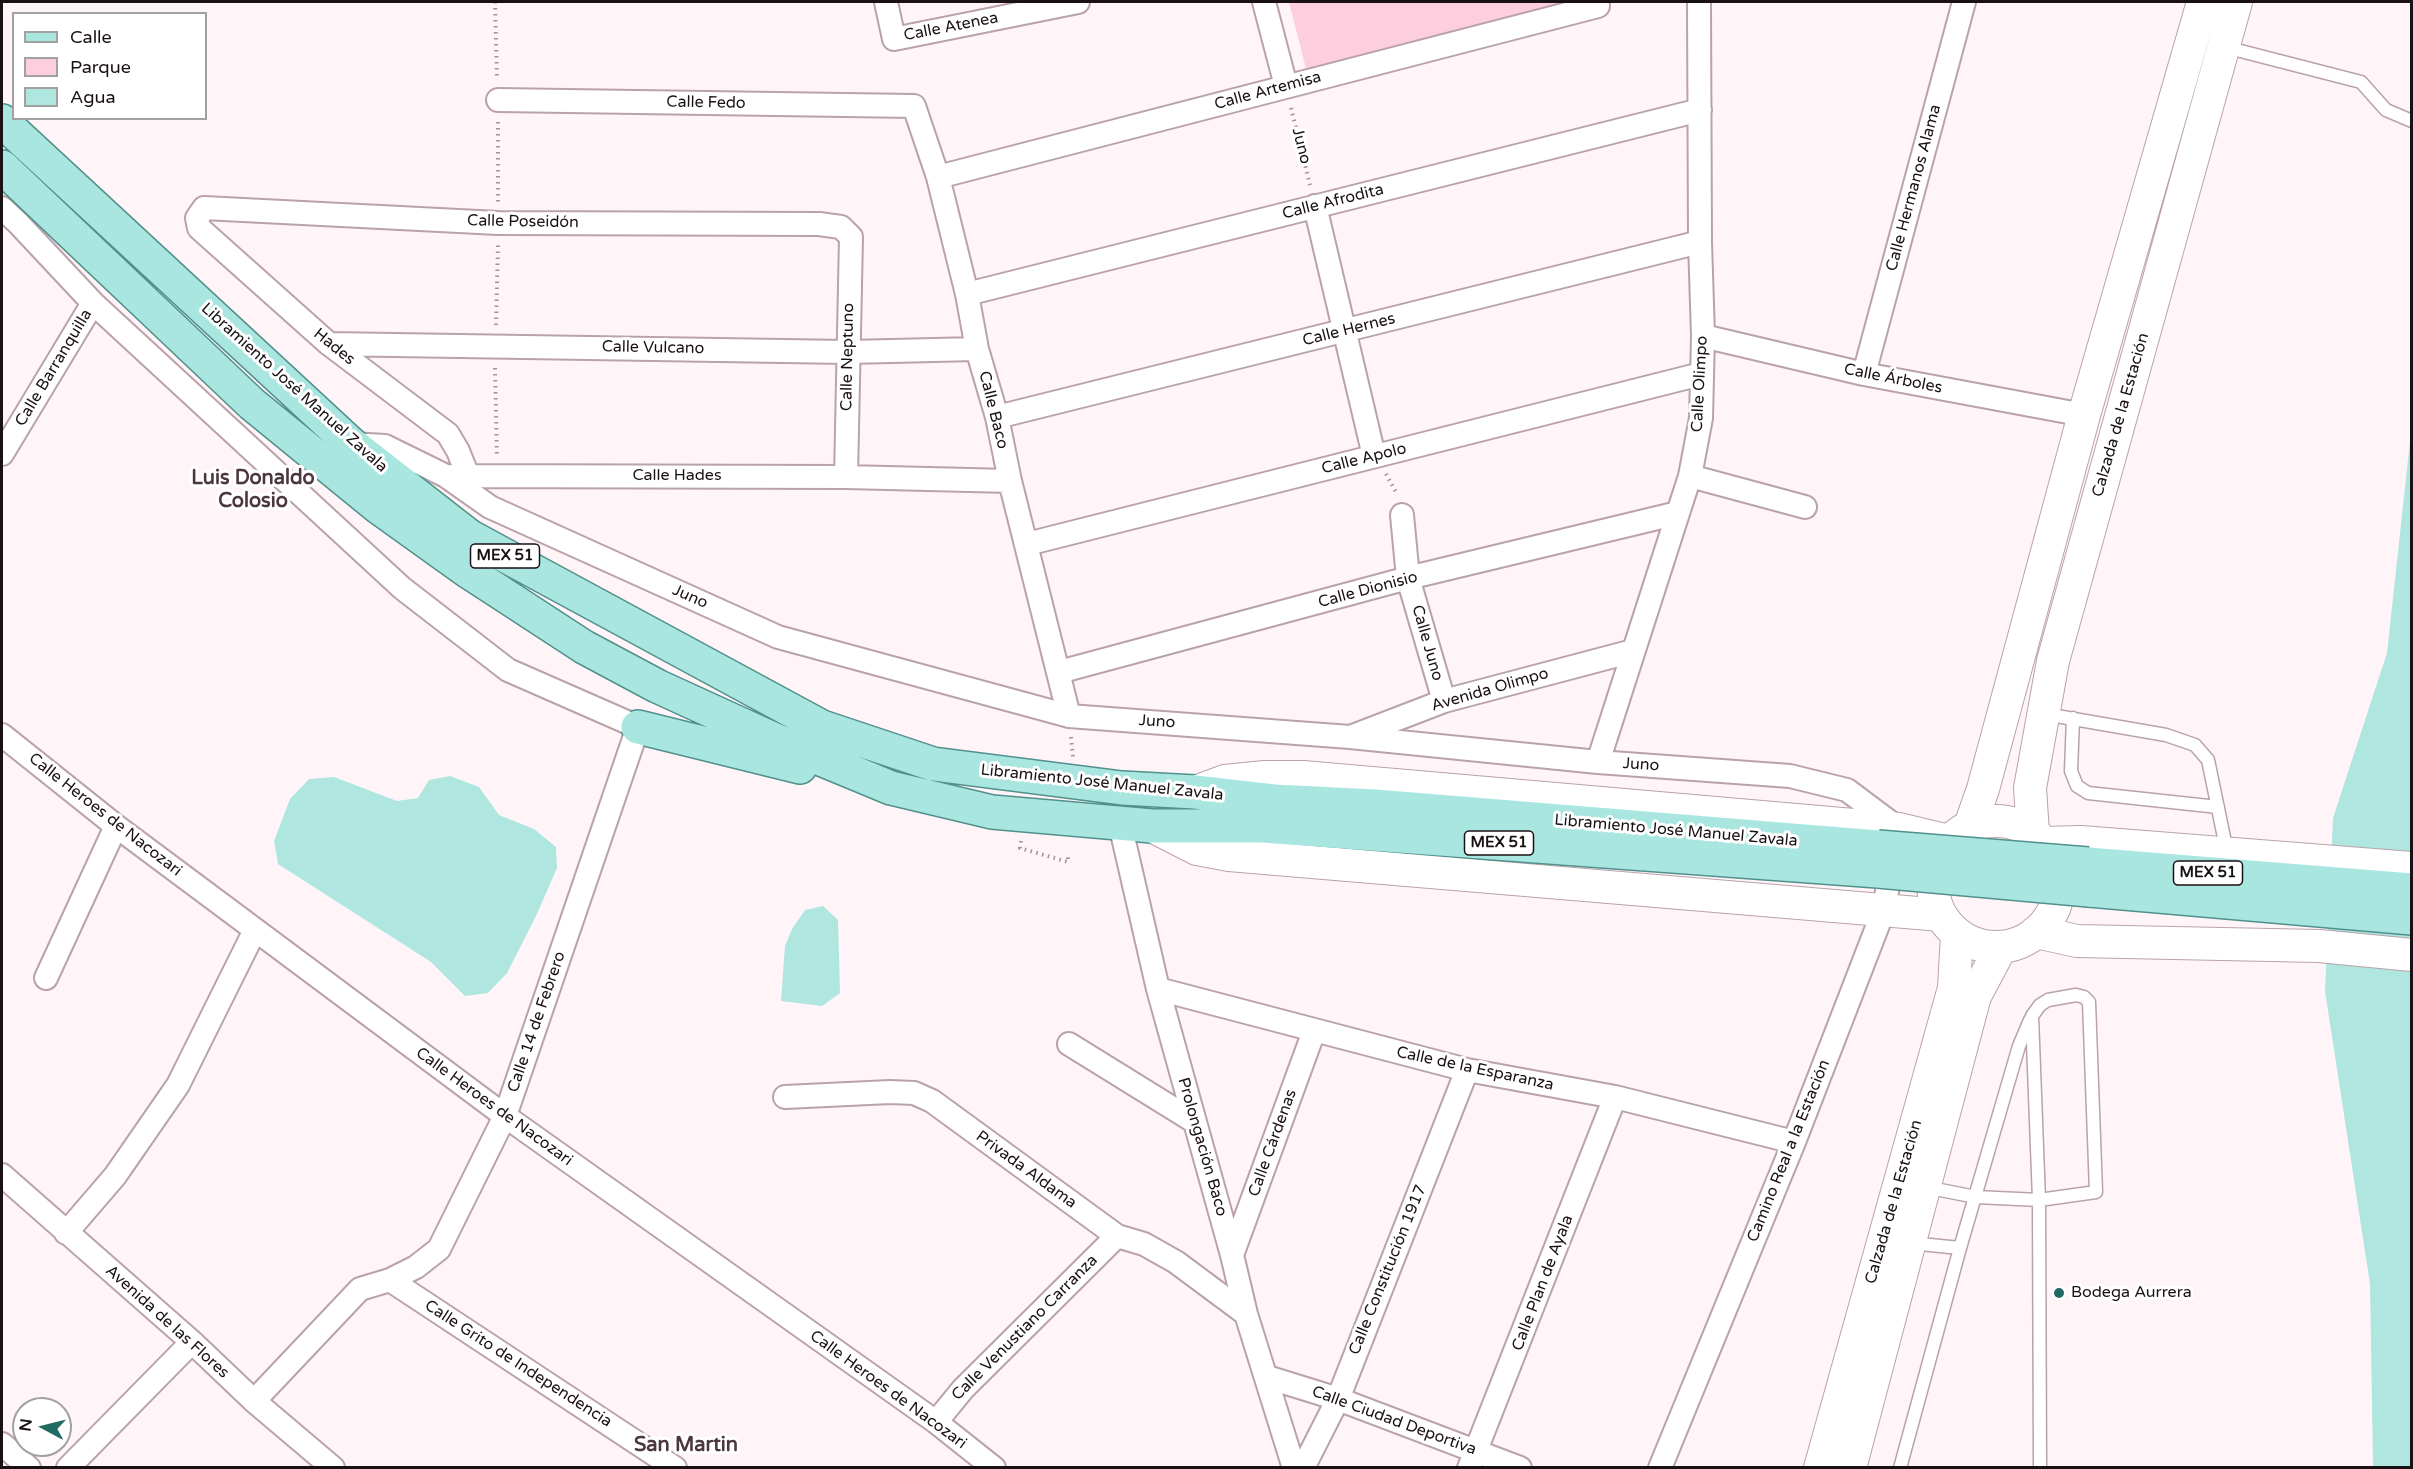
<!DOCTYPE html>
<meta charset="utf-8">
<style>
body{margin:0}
#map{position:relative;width:2413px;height:1469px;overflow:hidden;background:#fff5f8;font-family:"Varela Round",sans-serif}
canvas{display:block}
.frame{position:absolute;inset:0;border:3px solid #1a1114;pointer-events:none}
.legend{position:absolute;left:12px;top:12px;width:195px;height:108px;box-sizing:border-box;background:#fff;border:2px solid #a3a0a1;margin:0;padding:8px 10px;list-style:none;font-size:18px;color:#1a1114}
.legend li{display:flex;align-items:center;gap:12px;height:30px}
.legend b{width:30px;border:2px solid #a3a0a1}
.north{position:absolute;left:12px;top:1397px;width:60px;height:60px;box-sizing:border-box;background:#fff;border:2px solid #a3a0a1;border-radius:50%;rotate:277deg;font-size:16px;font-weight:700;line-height:24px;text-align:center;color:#1a1114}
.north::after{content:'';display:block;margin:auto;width:21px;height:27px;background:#206a64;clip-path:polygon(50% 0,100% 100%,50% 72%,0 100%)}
</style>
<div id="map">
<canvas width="2413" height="1469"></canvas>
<div class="frame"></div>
<ul class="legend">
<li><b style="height:8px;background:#a9e6e0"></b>Calle</li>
<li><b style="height:16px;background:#fdcfde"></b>Parque</li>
<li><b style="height:16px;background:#afe6df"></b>Agua</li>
</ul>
<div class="north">N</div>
</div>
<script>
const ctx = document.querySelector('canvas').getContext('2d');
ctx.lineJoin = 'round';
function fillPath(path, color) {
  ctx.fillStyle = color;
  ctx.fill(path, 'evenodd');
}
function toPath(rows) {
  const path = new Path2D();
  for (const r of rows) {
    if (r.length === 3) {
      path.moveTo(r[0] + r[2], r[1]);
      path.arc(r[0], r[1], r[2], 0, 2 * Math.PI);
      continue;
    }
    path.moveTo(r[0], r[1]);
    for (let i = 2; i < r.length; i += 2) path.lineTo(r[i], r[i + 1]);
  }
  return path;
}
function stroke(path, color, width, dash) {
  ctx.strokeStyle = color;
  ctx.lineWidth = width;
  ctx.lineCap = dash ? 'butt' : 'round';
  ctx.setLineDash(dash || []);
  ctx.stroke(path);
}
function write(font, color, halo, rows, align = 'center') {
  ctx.font = font + ' "Varela Round",sans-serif';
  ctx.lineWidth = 6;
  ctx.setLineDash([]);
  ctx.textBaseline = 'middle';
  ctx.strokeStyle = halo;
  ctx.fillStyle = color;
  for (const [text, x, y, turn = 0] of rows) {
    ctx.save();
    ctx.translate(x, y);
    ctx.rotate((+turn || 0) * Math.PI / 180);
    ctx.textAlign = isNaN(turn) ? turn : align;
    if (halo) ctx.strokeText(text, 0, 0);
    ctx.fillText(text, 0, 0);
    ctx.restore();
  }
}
fillPath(toPath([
 [1289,2,1575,2,1306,69]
]), '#fdcfde');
fillPath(toPath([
 [2411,432,2411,1467,2373,1467,2370,1284,2325,991,2333,818,2387,653],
 [450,776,479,787,499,815,534,829,556,847,557,868,536,916,507,973,488,993,465,996,431,962,278,864,274,841,290,799,309,779,334,777,397,801,418,798,429,780],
 [823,906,838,920,840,993,822,1006,781,1001,785,946,792,929,805,910]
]), '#afe6df');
const lane = toPath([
 [2225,47,2361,82,2386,110,2412,121],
 [2045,714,2166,735,2195,745,2208,760,2227,852],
 [2073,718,2071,771,2077,786,2088,793,2218,807],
 [2076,995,2084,997,2089,1002,2096,1192,2039,1200,2032,1016,2040,1005,2048,1000,2076,995],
 [1925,1187,1976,1197,2039,1200,2040,1468],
 [1910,1243,1960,1248],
 [1900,1468,1960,1248,2019,1046,2030,1020]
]);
const street = toPath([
 [886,2,894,39,1078,2],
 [1264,2,1286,86],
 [498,100,914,106,938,177,967,294,977,349,997,417,1010,481,1069,716],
 [938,177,1598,6],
 [1315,206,1374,456],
 [2,208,18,223,93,303,402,588,508,670,638,727,505,1116,439,1249,416,1267,390,1280,360,1289,254,1401],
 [967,294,1700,110],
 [1703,336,1864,374,2084,415],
 [329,344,848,352,977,349],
 [1864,374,1964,2],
 [997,417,1700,242],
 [351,444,385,446,446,476,846,477,1010,481],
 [2,454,93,303],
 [446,476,490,507,778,637,1069,716,1350,737,1598,762,1790,776,1847,790,1899,829,1883,912,1794,1142,1660,1468],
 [468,476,458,451,448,434,329,344,199,228,197,218,204,208,498,223,819,224,841,227,851,237,846,477],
 [1690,476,1805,507],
 [1402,515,1408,578,1444,701],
 [1027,544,1701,374],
 [1059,672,1408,578,1678,513],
 [2,735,116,826,505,1116,936,1422,994,1468],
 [1353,736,1444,701,1633,651],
 [1598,762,1690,476,1701,418,1703,336,1700,242,1699,2],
 [1120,824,1158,989,1232,1255,1246,1314,1294,1468],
 [46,978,116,826],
 [1158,989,1467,1070,1615,1097,1794,1142],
 [1069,1044,1195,1122],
 [785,1097,890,1092,914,1093,932,1101,1117,1236,1144,1244,1176,1262,1246,1314],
 [2,1175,192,1342,254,1401,333,1468],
 [66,1233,115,1176,178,1085,255,930],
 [1232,1255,1314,1031],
 [390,1280,675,1468],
 [1267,1377,1338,1399,1520,1468],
 [936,1422,963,1389,1117,1236],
 [2,1444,29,1468],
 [68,1468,192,1342],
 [1303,1468,1338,1399,1467,1070],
 [1469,1468,1615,1097]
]);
const secondary = toPath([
 [1195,792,1225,781,1265,777,1303,777,1899,829,1949,841],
 [1996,884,63],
 [1152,826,1197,849,1229,855,1941,915],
 [1970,826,1983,789,2084,415,2203,2],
 [2033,833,2030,788,2053,661,2236,2],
 [2044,843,2081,842,2412,868],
 [2036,932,2077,941,2319,946,2412,955],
 [1820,1468,1954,988,1957,934],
 [1850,1468,1975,996,2001,947]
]);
const primary = toPath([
 [2,121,351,444,469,536,822,727,933,764,1122,788,1195,792,1274,801,1375,806,1878,847],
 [2,167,252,404,377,506,469,572,584,647,657,686,775,740,891,788,992,812,1152,826,1263,826,1878,871],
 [638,727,800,767],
 [2088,864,2412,890],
 [2089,890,2412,918]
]);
stroke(lane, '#baa2aa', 15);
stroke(street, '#baa2aa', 26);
stroke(secondary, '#baa2aa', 34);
stroke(primary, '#52908b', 36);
stroke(toPath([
 [495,2,497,79],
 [1291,108,1310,185],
 [498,122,498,202],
 [496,325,498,245],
 [495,368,497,457],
 [1386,474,1397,494],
 [1071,737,1073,757],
 [1021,841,1020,848,1068,862,1068,853]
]), '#9f9598', 4, [1.5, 4.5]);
stroke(lane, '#fff', 12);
stroke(street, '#fff', 22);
stroke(secondary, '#fff', 32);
stroke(primary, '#a9e6e0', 33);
const primaryBridge = toPath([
 [1878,847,2088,864],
 [1878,871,2089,890]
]);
stroke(primaryBridge, '#52908b', 36, []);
stroke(primaryBridge, '#a9e6e0', 33);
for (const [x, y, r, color] of [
 [2059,1293,6,"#206a64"]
]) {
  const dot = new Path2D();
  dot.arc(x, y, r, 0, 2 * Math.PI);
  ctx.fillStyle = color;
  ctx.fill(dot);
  stroke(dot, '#fff', 2);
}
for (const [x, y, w] of [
 [505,556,69],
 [1499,843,69],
 [2208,873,69]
]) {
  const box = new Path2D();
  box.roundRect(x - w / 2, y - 12, w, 24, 4.5);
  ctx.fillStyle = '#fff';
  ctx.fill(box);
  stroke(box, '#1a1114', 1.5);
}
write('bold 15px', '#1a1114', null, [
 ["MEX 51",505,556],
 ["MEX 51",1499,843],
 ["MEX 51",2208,873]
]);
write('16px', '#1a1114', '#fff', [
 ["Calle Atenea",951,27,-11],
 ["Calle Artemisa",1268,91,-15],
 ["Calle Fedo",706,103,1],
 ["Juno",1301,146,76],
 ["Calle Hermanos Alama",1914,188,-75],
 ["Calle Afrodita",1333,202,-14],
 ["Calle Poseidón",523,222,1],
 ["Calle Hernes",1349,330,-14],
 ["Hades",334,347,39],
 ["Calle Vulcano",653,348,1],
 ["Calle Neptuno",848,357,-89],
 ["Calle Barranquilla",54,368,-59],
 ["Calle Árboles",1893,379,11],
 ["Calle Olimpo",1700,384,-87],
 ["Libramiento José Manuel Zavala",294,388,42],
 ["Calle Baco",993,410,76],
 ["Calzada de la Estación",2121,415,-74],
 ["Calle Apolo",1364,459,-14],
 ["Calle Hades",677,476],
 ["Calle Dionisio",1368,590,-15],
 ["Juno",690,597,24],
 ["Calle Juno",1427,643,74],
 ["Avenida Olimpo",1490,690,-16],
 ["Juno",1157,722,4],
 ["Juno",1641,765,4],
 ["Libramiento José Manuel Zavala",1102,783,6],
 ["Calle Heroes de Nacozari",105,815,38],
 ["Libramiento José Manuel Zavala",1676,831,5],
 ["Calle 14 de Febrero",537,1022,-71],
 ["Calle de la Esparanza",1475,1069,12],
 ["Calle Heroes de Nacozari",494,1107,36],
 ["Calle Cárdenas",1273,1143,-70],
 ["Prolongación Baco",1202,1147,74],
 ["Camino Real a la Estación",1789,1151,-68],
 ["Privada Aldama",1026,1170,36],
 ["Calzada de la Estación",1894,1202,-74],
 ["Calle Constitución 1917",1388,1270,-68],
 ["Calle Plan de Ayala",1543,1283,-69],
 ["Avenida de las Flores",167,1322,42],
 ["Calle Venustiano Carranza",1025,1328,-45],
 ["Calle Grito de Independencia",518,1364,33],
 ["Calle Heroes de Nacozari",888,1390,36],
 ["Calle Ciudad Deportiva",1394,1421,20]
]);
write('16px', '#1a1114', '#fff', [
 ["Bodega Aurrera",2071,1293]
], 'left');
write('bold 20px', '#4b373d', '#fff', [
 ["Luis Donaldo",253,479],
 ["Colosio",253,502],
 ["San Martin",686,1446]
]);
</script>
